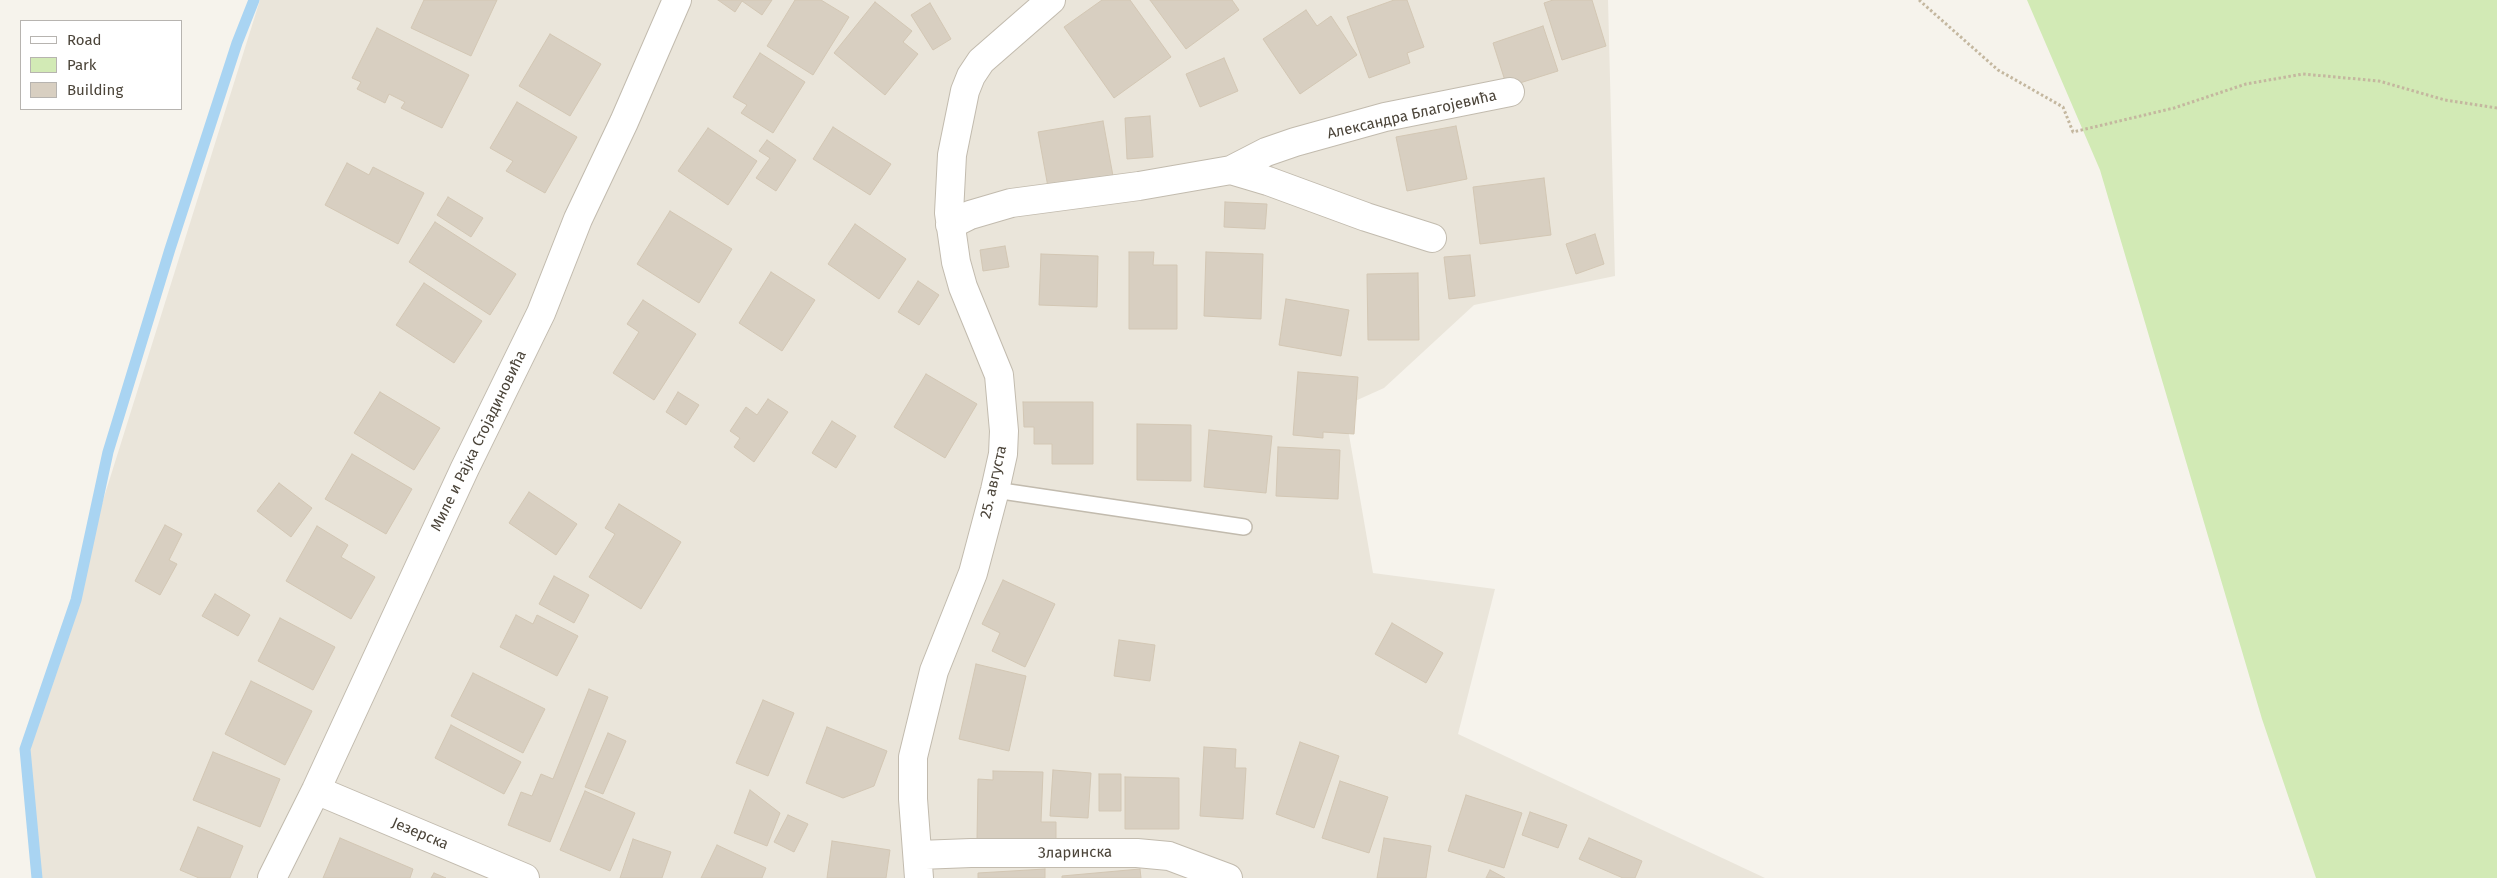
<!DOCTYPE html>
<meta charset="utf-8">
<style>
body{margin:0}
#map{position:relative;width:2497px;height:878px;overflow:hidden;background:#f6f3ec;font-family:"Fira Sans",sans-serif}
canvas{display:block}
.legend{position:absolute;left:20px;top:20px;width:162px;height:90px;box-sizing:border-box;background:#fff;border:1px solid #b7b4b0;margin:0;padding:6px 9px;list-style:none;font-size:15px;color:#4b4439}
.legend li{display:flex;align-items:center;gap:10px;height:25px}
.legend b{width:25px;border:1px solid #b7b4b0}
</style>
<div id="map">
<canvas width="2497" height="878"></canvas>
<ul class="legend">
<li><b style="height:6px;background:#fff"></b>Road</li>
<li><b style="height:14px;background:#d2eab5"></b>Park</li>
<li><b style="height:14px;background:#d8cfc1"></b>Building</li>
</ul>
</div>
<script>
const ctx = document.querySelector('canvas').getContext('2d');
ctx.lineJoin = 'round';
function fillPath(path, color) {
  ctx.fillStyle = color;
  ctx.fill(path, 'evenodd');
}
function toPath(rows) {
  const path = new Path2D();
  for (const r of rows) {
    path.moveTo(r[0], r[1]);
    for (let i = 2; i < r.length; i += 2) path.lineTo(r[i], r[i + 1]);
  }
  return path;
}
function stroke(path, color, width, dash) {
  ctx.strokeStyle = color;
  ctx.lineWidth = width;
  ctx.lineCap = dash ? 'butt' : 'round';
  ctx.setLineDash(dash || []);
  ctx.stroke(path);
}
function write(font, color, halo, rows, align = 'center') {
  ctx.font = font + ' "Fira Sans",sans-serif';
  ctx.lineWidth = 4;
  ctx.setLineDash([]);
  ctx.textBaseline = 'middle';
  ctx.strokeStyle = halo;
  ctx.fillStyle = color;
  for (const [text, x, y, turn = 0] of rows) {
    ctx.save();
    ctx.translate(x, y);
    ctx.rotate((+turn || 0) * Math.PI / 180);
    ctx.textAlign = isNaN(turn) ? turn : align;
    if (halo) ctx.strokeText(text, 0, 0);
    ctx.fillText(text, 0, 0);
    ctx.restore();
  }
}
fillPath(toPath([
 [260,0,1608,0,1615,276,1474,305,1384,388,1344,406,1373,573,1495,589,1458,734,1765,878,37,878,25,749]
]), '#eae5da');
fillPath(toPath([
 [2027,0,2497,0,2497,878,2316,878,2262,719,2100,170]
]), '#d2eab5');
stroke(toPath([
 [37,878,25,749,76,600,108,452,170,249,237,43,254,0]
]), '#a9d4f2', 11);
const building = toPath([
 [424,0,497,0,471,56,411,28,424,0],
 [718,0,772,0,762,15,742,1,735,12,718,0],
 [795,0,821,0,849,17,813,75,767,46,795,0],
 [1102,0,1130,0,1171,57,1114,98,1064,27,1102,0],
 [1150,0,1232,0,1239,10,1186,49,1150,0],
 [1394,0,1407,0,1424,47,1407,53,1410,63,1369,78,1347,17,1394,0],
 [1553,0,1592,0,1606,46,1562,60,1544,3,1553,0],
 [875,2,912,31,903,42,918,54,885,95,834,53,875,2],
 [930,3,951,39,933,50,911,15,930,3],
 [1306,10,1317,26,1331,16,1357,55,1300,94,1263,39,1306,10],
 [1543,26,1558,71,1507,87,1493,43,1543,26],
 [377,28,469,75,442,128,401,108,405,102,389,94,385,103,357,89,361,82,352,78,377,28],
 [550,34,601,64,570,116,519,86,550,34],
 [760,53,805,82,773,133,741,113,747,105,733,97,760,53],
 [1224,58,1238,91,1200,107,1186,74,1224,58],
 [517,102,577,137,545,193,506,171,513,161,490,148,517,102],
 [1150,116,1153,157,1127,159,1125,118,1150,116],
 [1103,121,1113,176,1048,187,1038,132,1103,121],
 [1456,126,1467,179,1407,191,1396,137,1456,126],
 [833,127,891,164,870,195,813,159,833,127],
 [708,128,757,161,728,205,678,171,708,128],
 [767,140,796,160,776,191,756,178,770,158,759,151,767,140],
 [347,163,369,175,373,167,424,193,398,244,325,205,347,163],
 [1544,178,1551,235,1480,244,1473,187,1544,178],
 [448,197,483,218,471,237,437,215,448,197],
 [1225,202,1267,204,1265,229,1224,227,1225,202],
 [670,211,732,249,699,303,637,264,670,211],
 [435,222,516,274,490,315,409,262,435,222],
 [855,224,906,259,879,299,828,264,855,224],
 [1595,234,1604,264,1576,274,1566,244,1595,234],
 [1005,246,1009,267,983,271,980,250,1005,246],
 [1129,252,1154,252,1153,265,1177,265,1177,329,1129,329,1129,252],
 [1206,252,1263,254,1261,319,1204,316,1206,252],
 [1041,254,1098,256,1097,307,1039,305,1041,254],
 [1470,255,1475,296,1449,299,1444,257,1470,255],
 [771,272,815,300,782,351,739,323,771,272],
 [1418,273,1419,340,1368,340,1367,274,1418,273],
 [918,281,939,295,919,325,898,312,918,281],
 [424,283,482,321,454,363,396,325,424,283],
 [1286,299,1349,310,1341,356,1279,345,1286,299],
 [643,300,696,334,654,400,613,373,639,332,627,324,643,300],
 [1298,372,1358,377,1354,434,1323,432,1323,438,1293,435,1298,372],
 [926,374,977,404,945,458,894,427,926,374],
 [380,392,440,428,414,470,354,433,380,392],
 [678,392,699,405,686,425,666,412,678,392],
 [768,399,788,412,754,462,734,447,740,438,730,431,746,407,757,415,768,399],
 [1023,402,1093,402,1093,464,1052,464,1052,444,1034,444,1034,427,1024,427,1023,402],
 [832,421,856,436,836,468,812,453,832,421],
 [1137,424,1191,425,1191,481,1137,480,1137,424],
 [1209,430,1272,436,1266,493,1204,487,1209,430],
 [1278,447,1340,450,1338,499,1276,496,1278,447],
 [352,454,412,489,386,534,325,499,352,454],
 [279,483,312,508,291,537,257,511,279,483],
 [529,492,577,524,556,555,509,523,529,492],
 [619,504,681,542,641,609,589,577,615,534,605,528,619,504],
 [165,525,182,534,169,560,177,564,160,595,135,581,165,525],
 [317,526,348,545,341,557,375,577,351,619,286,581,317,526],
 [554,576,589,595,574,623,539,604,554,576],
 [1003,580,1055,604,1025,667,992,651,1000,633,982,624,1003,580],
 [215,594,250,615,238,636,202,616,215,594],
 [516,615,533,624,537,615,578,636,557,676,500,647,516,615],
 [280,618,335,647,313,690,258,661,280,618],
 [1392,623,1443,653,1426,683,1375,654,1392,623],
 [1119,640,1155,645,1150,681,1114,676,1119,640],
 [976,664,1026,676,1009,751,959,739,976,664],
 [473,673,545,709,523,753,451,716,473,673],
 [251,681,312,711,285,765,225,734,251,681],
 [589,689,608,697,550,842,508,825,521,792,532,796,541,774,553,779,589,689],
 [763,700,794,713,768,776,736,763,763,700],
 [451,725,521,762,504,794,435,758,451,725],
 [827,727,887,751,874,786,843,798,806,783,827,727],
 [608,733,626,741,603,794,585,787,608,733],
 [1300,742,1339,756,1314,828,1276,814,1300,742],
 [1204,747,1236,749,1235,768,1246,768,1243,819,1200,816,1204,747],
 [213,752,280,779,260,827,193,800,213,752],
 [1053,770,1091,773,1088,818,1050,816,1053,770],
 [993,771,1043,772,1041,822,1056,822,1056,841,977,839,978,779,993,780,993,771],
 [1099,774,1121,774,1121,811,1099,811,1099,774],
 [1125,777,1179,778,1179,829,1125,829,1125,777],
 [1340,781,1388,797,1369,853,1322,838,1340,781],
 [750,790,780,813,767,846,734,833,750,790],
 [585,791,635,813,610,871,560,850,585,791],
 [1466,795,1522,813,1504,868,1448,851,1466,795],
 [1530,812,1567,825,1558,848,1522,835,1530,812],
 [788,815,808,824,794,852,774,842,788,815],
 [198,827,243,846,230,878,199,878,180,870,198,827],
 [340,838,413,869,410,878,323,878,340,838],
 [1384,838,1431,846,1426,878,1377,878,1384,838],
 [1589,838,1642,861,1635,878,1623,878,1579,859,1589,838],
 [633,839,671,852,662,878,620,878,633,839],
 [832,841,890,850,886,878,827,878,832,841],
 [717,845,766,868,762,878,701,878,717,845],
 [1045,869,1045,878,978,878,978,873,1045,869],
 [1140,869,1141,878,1062,878,1062,876,1140,869],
 [1490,870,1505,878,1486,878,1490,870],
 [434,873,446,878,431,878,434,873]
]);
fillPath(building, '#d8cfc1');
stroke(building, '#d3c7b4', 1);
const lane = toPath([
 [995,490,1244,527]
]);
const street = toPath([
 [1231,170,1268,181,1366,217,1432,238],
 [950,225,970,215,1011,203,1139,186,1231,170,1266,152,1295,142,1385,117,1510,92],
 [316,790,525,878],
 [919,855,971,853,1137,853,1169,856,1228,878],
 [272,878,316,790,465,468,541,313,578,219,624,122,677,0],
 [919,878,913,799,913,757,934,671,973,573,995,490,1003,454,1004,431,999,375,963,287,956,262,949,213,952,155,965,91,971,76,981,61,1051,0]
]);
stroke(lane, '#c2bbae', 18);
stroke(street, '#c2bbae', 30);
stroke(toPath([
 [1919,0,1998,70,2063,107,2073,132,2174,108,2246,84,2303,74,2379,81,2445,100,2497,108]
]), '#c4b79f', 3, [2.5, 2.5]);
stroke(lane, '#fff', 15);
stroke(street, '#fff', 28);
write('15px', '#4b4439', '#fff', [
 ["Александра Благојевића",1412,115,-13],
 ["Миле и Рајка Стојадиновића",479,441,-64],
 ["25. августа",994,482,-77],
 ["Језерска",420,834,23],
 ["Зларинска",1075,853,-1]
]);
</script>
